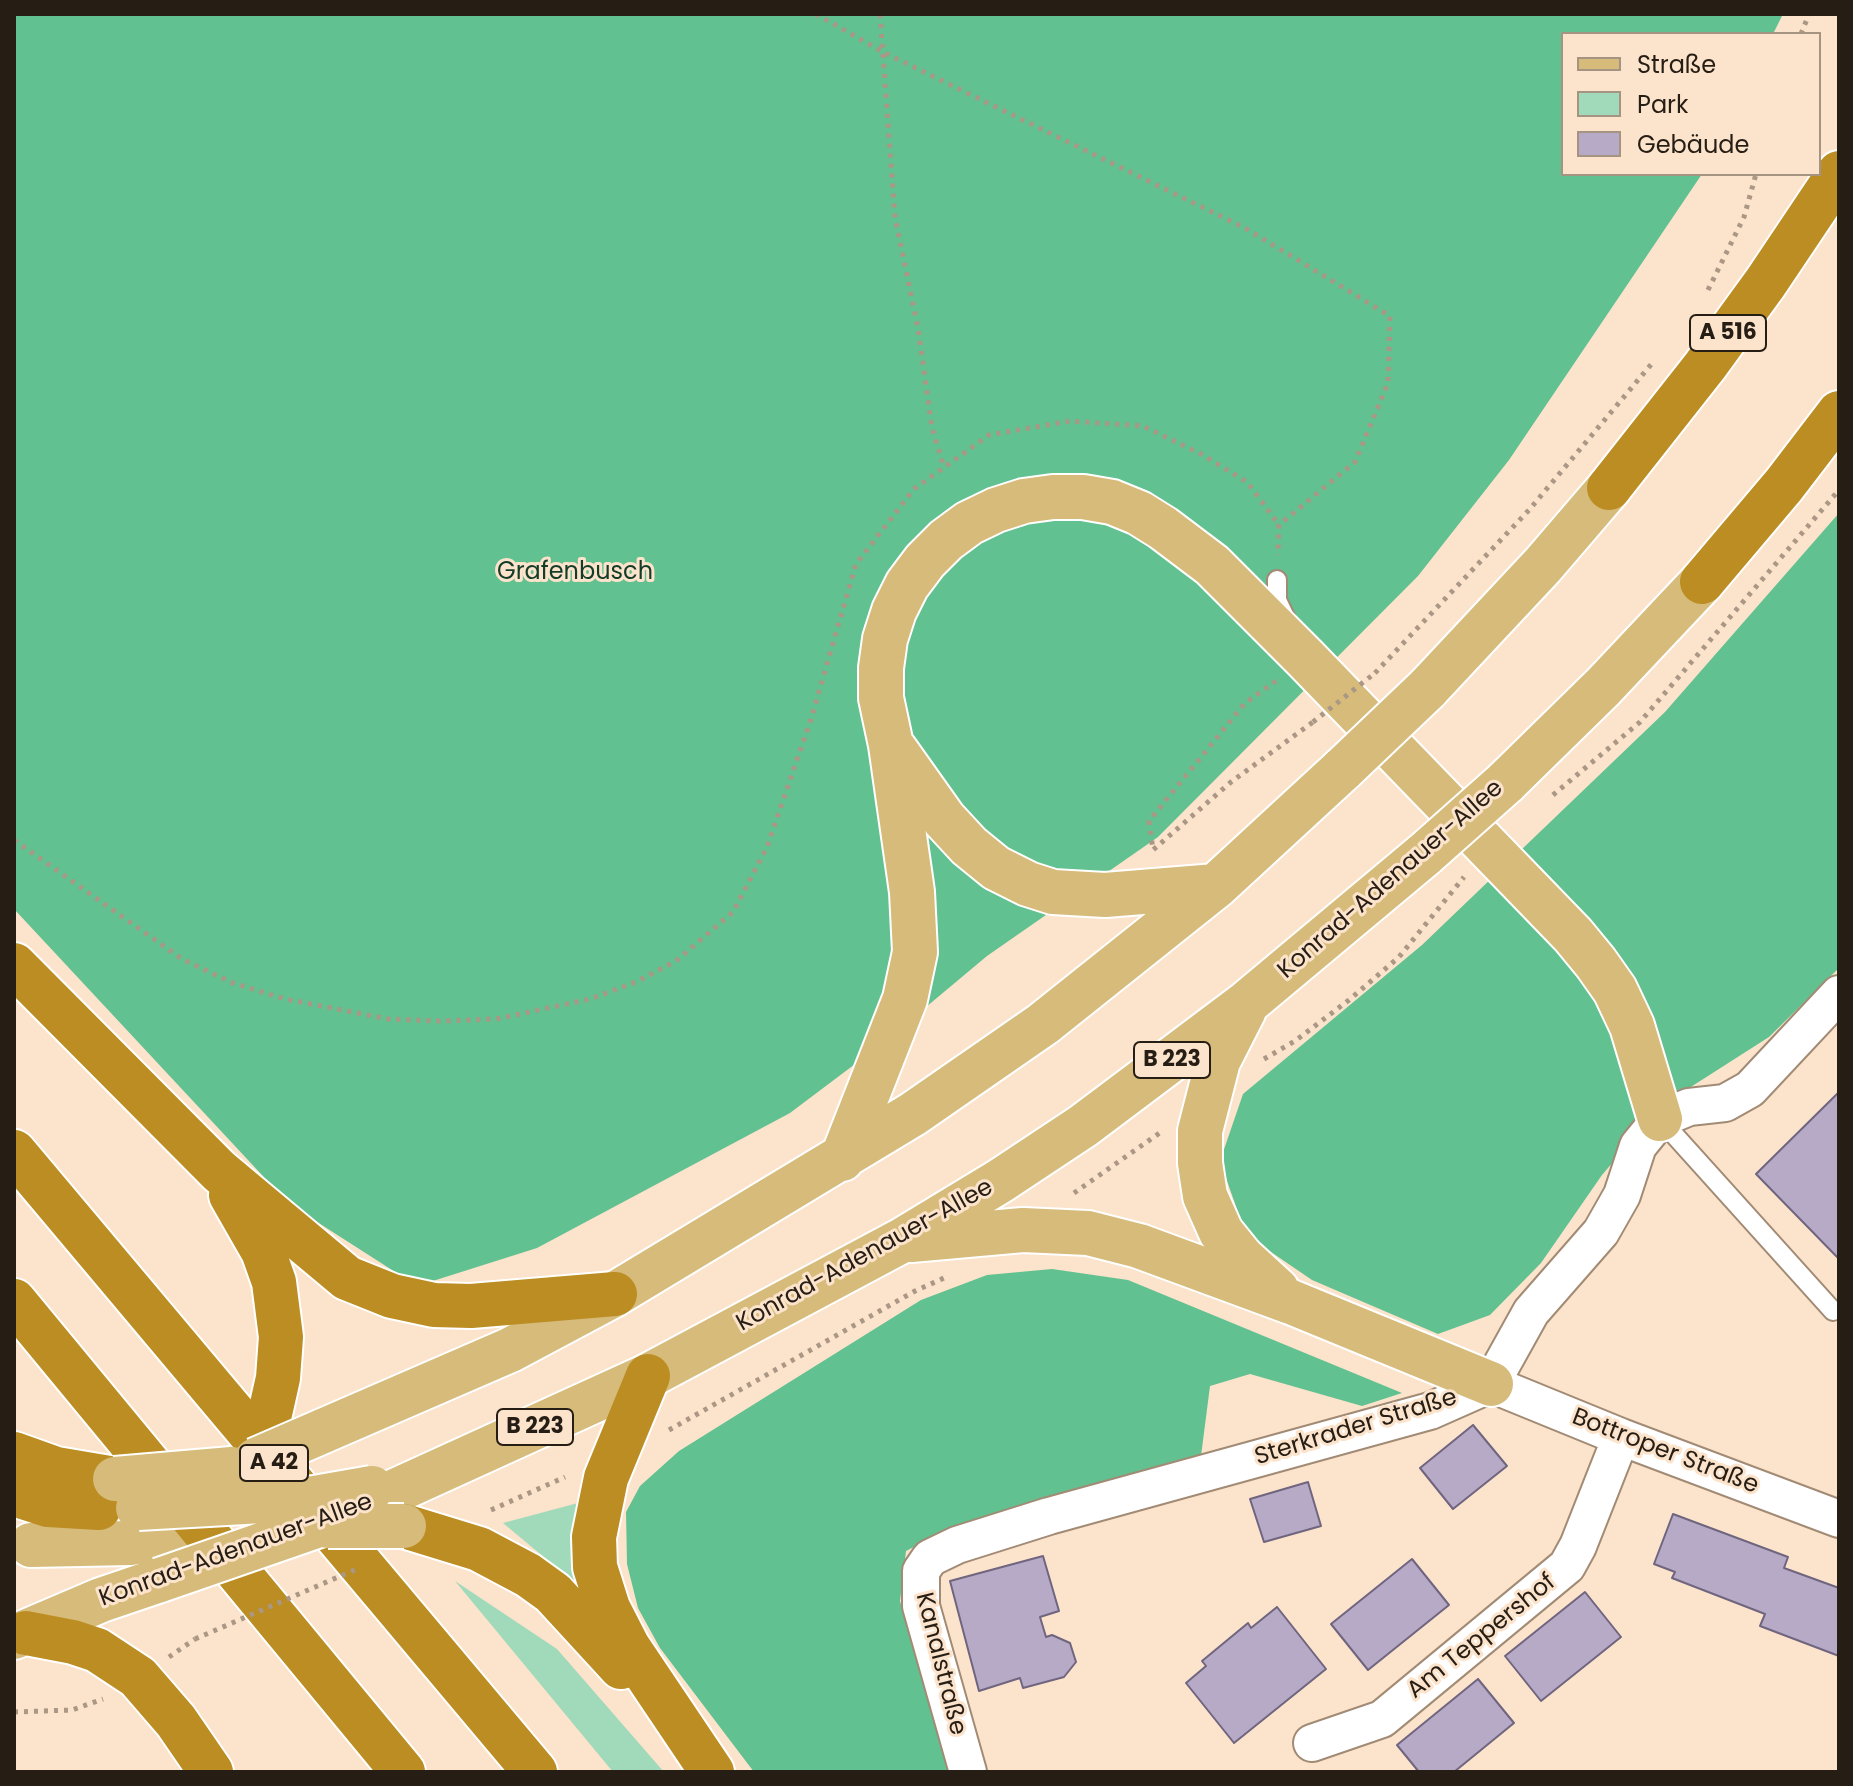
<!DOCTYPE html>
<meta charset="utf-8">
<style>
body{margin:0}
#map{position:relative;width:1853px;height:1786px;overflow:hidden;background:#fce3cb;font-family:Poppins,sans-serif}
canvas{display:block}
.frame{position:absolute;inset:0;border:16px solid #261d14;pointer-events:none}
.legend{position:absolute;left:1561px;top:32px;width:260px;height:144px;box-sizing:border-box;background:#fce3cb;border:2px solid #a69482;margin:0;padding:10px 14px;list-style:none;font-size:24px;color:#261d14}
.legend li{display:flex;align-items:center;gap:16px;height:40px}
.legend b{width:40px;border:2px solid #a69482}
</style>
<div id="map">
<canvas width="1853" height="1786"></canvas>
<div class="frame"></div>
<ul class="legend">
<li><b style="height:10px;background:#d6bb7a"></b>Straße</li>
<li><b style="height:22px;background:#a0daba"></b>Park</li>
<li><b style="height:22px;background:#b6aac7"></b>Gebäude</li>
</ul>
</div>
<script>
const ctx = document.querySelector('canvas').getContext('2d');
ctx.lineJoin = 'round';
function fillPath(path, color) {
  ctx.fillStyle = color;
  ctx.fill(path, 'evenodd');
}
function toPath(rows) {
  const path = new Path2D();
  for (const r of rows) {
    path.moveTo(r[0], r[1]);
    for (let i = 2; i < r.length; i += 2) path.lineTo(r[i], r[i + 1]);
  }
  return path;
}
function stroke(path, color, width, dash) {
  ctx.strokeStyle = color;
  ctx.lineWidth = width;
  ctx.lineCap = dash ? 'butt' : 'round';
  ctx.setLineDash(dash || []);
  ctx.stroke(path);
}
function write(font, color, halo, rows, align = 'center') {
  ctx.font = font + ' Poppins,sans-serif';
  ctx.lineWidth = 6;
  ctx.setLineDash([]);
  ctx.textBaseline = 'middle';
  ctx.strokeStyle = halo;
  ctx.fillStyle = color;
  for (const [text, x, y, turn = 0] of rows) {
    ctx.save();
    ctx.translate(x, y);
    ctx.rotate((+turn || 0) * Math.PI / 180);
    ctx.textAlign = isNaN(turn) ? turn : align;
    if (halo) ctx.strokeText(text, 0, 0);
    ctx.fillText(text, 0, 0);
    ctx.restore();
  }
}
fillPath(toPath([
 [578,1503,573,1562,587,1593,503,1523],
 [455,1581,557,1649,664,1772,613,1772]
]), '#a0daba');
fillPath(toPath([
 [14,14,1783,14,1773,34,1563,34,1563,174,1702,174,1509,460,1418,576,1158,837,987,956,883,1043,790,1113,537,1248,417,1286,289,1204,14,909],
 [1839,513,1839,968,1769,1037,1661,1106,1602,1175,1541,1263,1490,1315,1438,1334,1312,1280,1246,1235,1220,1161,1243,1094,1422,945,1665,712],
 [1052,1269,1128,1280,1402,1393,1362,1406,1250,1374,1210,1386,1201,1456,939,1534,906,1551,900,1601,949,1772,754,1772,660,1648,638,1608,627,1564,626,1512,640,1486,679,1451,921,1300,987,1275]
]), '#61c191');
const building = toPath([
 [1839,1092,1839,1259,1756,1174,1839,1092],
 [1473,1425,1507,1466,1453,1509,1420,1468,1473,1425],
 [1308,1482,1321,1526,1264,1542,1250,1499,1308,1482],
 [1673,1514,1788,1557,1784,1568,1839,1588,1839,1656,1760,1626,1765,1614,1672,1578,1675,1572,1654,1564,1673,1514],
 [1043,1556,1059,1611,1040,1617,1046,1637,1052,1635,1070,1643,1076,1662,1064,1677,1023,1688,1020,1678,979,1691,950,1581,1043,1556],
 [1412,1559,1449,1605,1368,1670,1331,1624,1412,1559],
 [1585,1592,1621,1637,1541,1701,1505,1656,1585,1592],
 [1277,1607,1326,1669,1234,1743,1186,1683,1206,1666,1202,1661,1248,1623,1251,1628,1277,1607],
 [1478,1679,1514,1723,1454,1772,1419,1772,1397,1745,1478,1679]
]);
fillPath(building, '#b6aac7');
stroke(building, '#70657f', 2);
const lane = toPath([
 [1277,580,1277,600,1286,619],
 [1660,1119,1833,1311]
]);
const street = toPath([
 [1491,1384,1621,1437,1839,1519],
 [1312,1743,1382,1719,1567,1566,1578,1546,1621,1437],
 [968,1772,921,1606,921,1571,930,1558,957,1545,1049,1516,1430,1411,1491,1384,1531,1312,1601,1232,1622,1195,1638,1146,1660,1119,1689,1107,1725,1103,1750,1089,1839,994]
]);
const primary = toPath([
 [1427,689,1543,565,1609,488],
 [895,750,944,819,969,846,996,868,1028,884,1053,892,1105,895,1216,886],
 [1505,783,1603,687,1702,582],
 [1244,1010,1218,1061,1200,1131,1200,1163,1205,1196,1221,1232,1242,1258,1277,1290],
 [842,1159,905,999,915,952,912,892,891,745,881,698,881,668,885,639,894,611,907,585,925,561,946,540,969,523,996,510,1024,501,1053,497,1083,497,1112,502,1139,513,1163,528,1212,565,1306,659,1573,935,1596,963,1615,990,1632,1026,1660,1119],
 [911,1240,1023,1230,1088,1233,1139,1246,1291,1302,1491,1384],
 [323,1431,510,1350,615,1294,913,1114,1043,1024,1216,886,1344,768],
 [380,1498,648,1376,901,1241,1000,1181,1083,1126,1248,1002,1425,854],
 [31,1545,130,1543,182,1534],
 [14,1637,101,1600,160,1580]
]);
const highway = toPath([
 [1609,488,1705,366,1766,282,1839,173],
 [1702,582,1784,485,1839,413],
 [14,965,219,1171,347,1278,392,1296,434,1305,471,1306,615,1294],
 [14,1152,535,1772],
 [231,1195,263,1251,274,1282,281,1337,278,1378,269,1418],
 [14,1301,403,1772],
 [648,1376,606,1478,594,1537,595,1567,608,1608,628,1647,712,1772],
 [14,1454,56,1469,115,1479],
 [14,1494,48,1505,99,1508],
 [404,1526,479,1549,528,1575,553,1593,621,1667],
 [26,1633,73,1642,97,1650,138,1677,176,1721,211,1772]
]);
stroke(lane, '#a28b75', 22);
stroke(street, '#a28b75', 40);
stroke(primary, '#fff', 48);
stroke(highway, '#fff', 48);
stroke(toPath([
 [816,14,883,52,1245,228,1390,316,1388,383,1355,462,1279,525,1278,555],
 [880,14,895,218,918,328,932,428,944,467],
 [1801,34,1809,14],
 [1708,290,1744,217,1756,174],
 [1375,673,1529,510,1654,361],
 [1276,681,1245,703,1149,821,1153,850,1231,782,1313,722],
 [1553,795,1640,722,1839,490],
 [14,840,182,959,233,983,285,999,388,1019,443,1021,496,1019,590,999,636,982,676,961,733,912,767,847,811,719,856,564,914,489,989,435,1070,421,1143,426,1201,454,1247,482,1279,525],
 [1264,1059,1295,1041,1349,1000,1399,957,1464,877],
 [1074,1193,1161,1132],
 [669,1430,915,1291,944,1278],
 [491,1510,565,1477],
 [169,1657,195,1639],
 [14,1712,72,1710,103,1699]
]), '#aa9785', 5, [4, 6]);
stroke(lane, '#fff', 18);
stroke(street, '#fff', 36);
stroke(primary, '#d6bb7a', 44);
stroke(highway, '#bb8d22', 44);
const primaryBridge = toPath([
 [1344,768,1427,689],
 [1425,854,1505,783],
 [256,1460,323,1431],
 [115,1479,232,1469],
 [138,1508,315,1498,372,1488],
 [328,1526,404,1526],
 [160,1580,319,1525,364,1505]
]);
stroke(primaryBridge, '#fff', 48, []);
stroke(toPath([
 [1313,722,1375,673],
 [195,1639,359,1568]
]), '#aa9785', 5, [4, 6]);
stroke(primaryBridge, '#d6bb7a', 44);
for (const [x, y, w] of [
 [1728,333,76],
 [1172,1060,76],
 [535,1427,76],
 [274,1463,68]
]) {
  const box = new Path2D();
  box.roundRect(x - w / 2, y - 18, w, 36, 6);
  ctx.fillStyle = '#fce3cb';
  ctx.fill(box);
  stroke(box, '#261d14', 2);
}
write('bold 22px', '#261d14', null, [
 ["A 516",1728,333],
 ["B 223",1172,1060],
 ["B 223",535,1427],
 ["A 42",274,1463]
]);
write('24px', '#133c29', '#fce3cb', [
 ["Grafenbusch",575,573]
]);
write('24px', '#261d14', '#fce3cb', [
 ["Konrad-Adenauer-Allee",1391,880,-41],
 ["Konrad-Adenauer-Allee",865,1256,-29],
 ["Sterkrader Straße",1356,1428,-17],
 ["Bottroper Straße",1665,1452,21],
 ["Konrad-Adenauer-Allee",236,1551,-20],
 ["Am Teppershof",1482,1637,-39],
 ["Kanalstraße",940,1664,76]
]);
</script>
